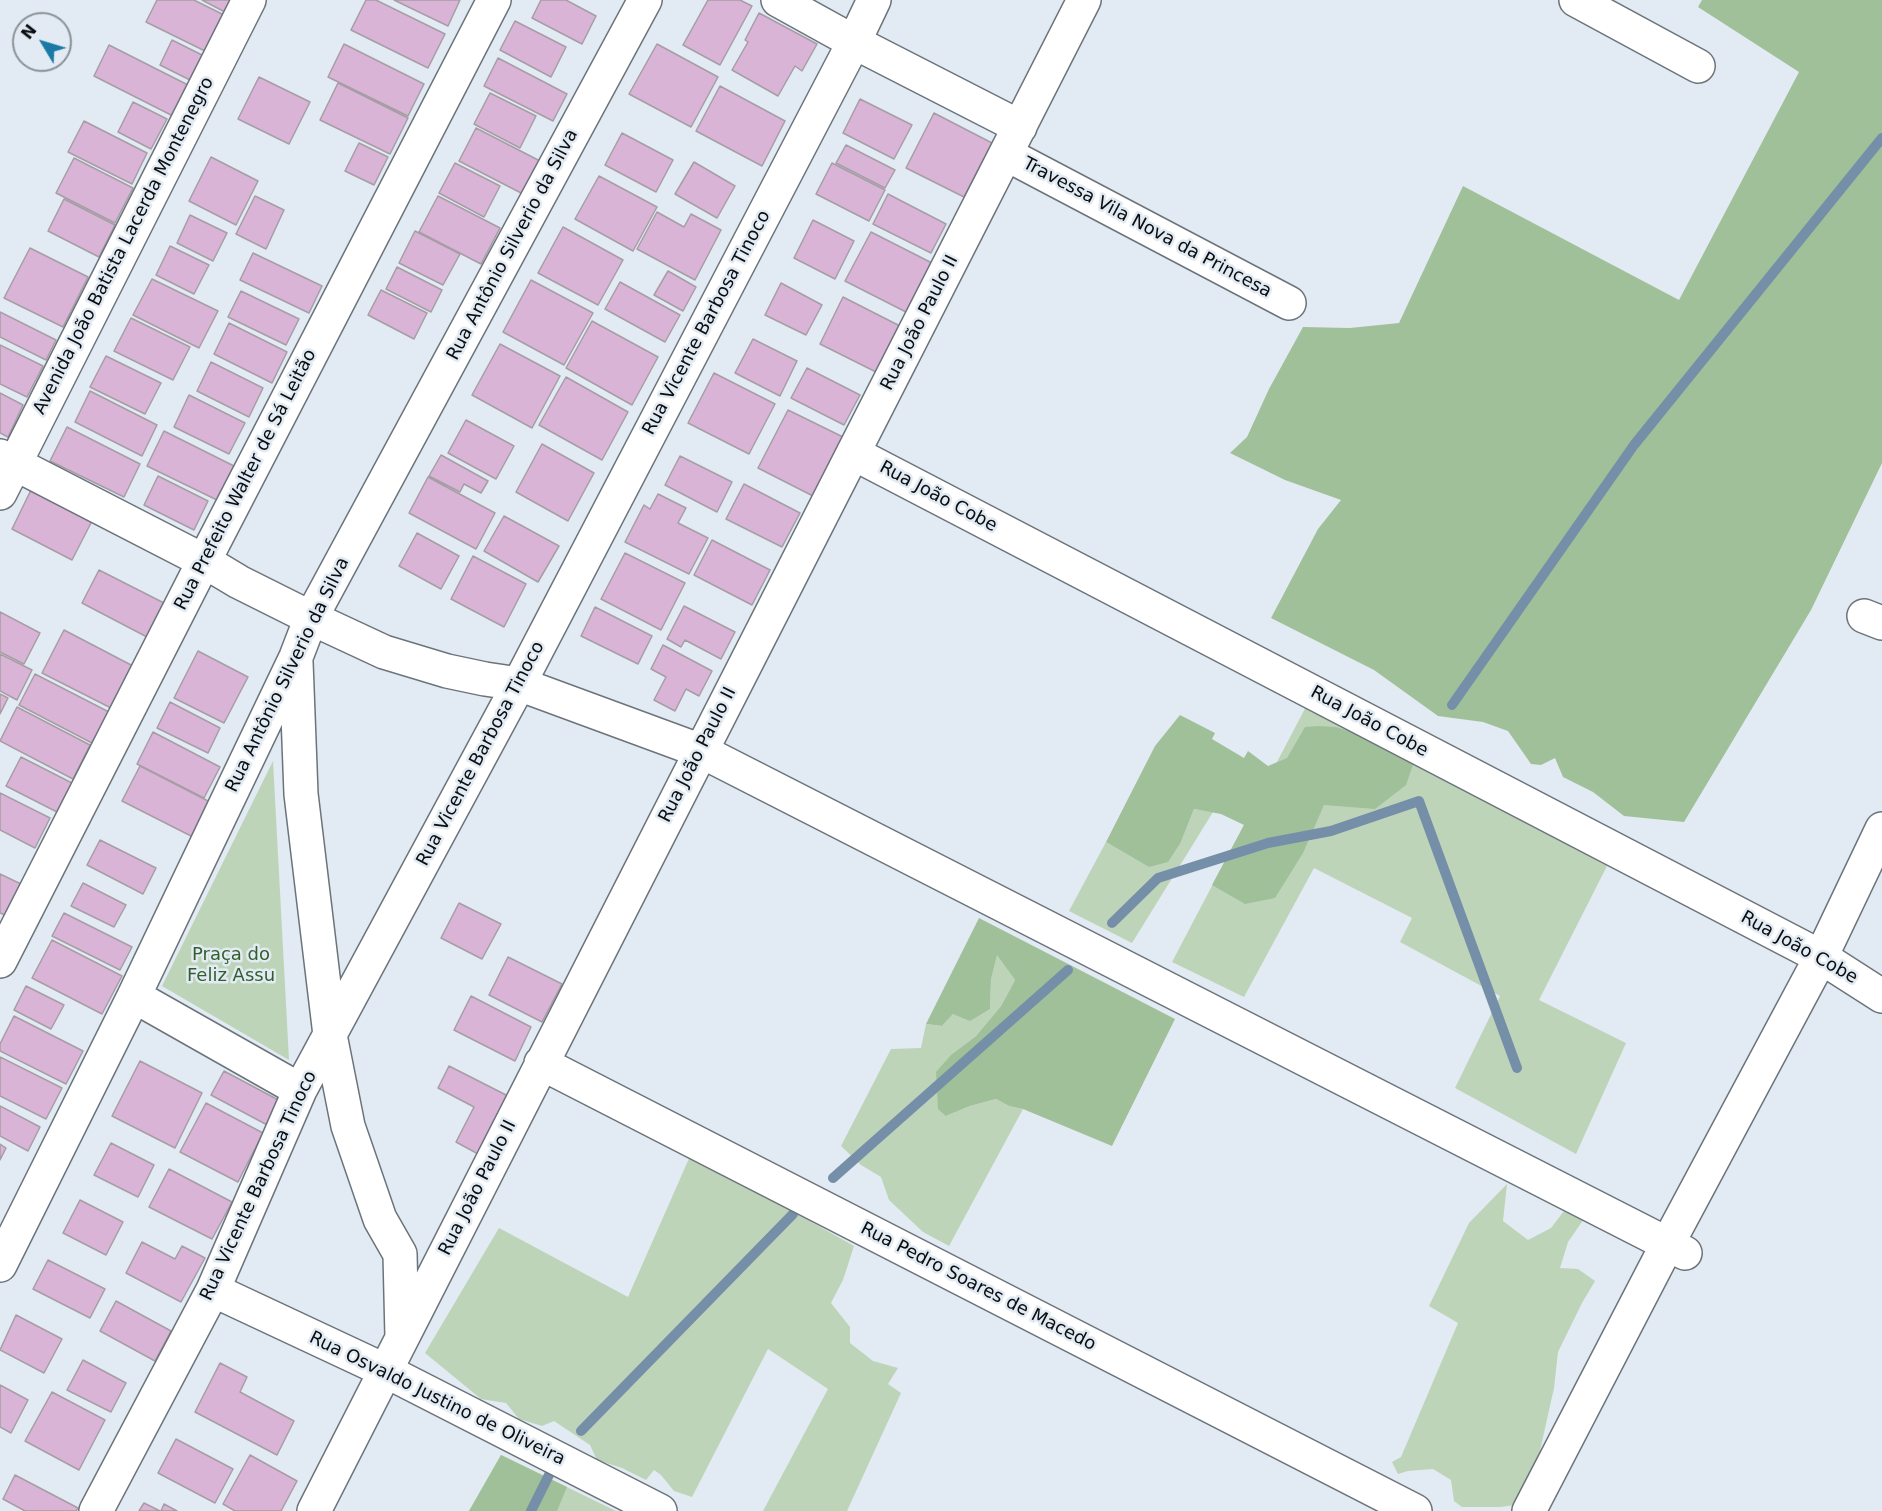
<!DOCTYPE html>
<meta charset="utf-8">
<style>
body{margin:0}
#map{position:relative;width:1882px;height:1511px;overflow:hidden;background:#e2ebf3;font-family:"DejaVu Sans",sans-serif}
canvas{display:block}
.north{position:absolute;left:12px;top:12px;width:60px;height:60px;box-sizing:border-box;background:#e2ebf3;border:2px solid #8c9398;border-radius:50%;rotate:308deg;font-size:16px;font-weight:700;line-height:24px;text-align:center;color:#0b0e10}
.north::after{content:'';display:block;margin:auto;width:21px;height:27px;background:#1b79a6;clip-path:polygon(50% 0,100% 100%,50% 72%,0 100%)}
</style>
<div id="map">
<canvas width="1882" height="1511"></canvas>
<div class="north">N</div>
</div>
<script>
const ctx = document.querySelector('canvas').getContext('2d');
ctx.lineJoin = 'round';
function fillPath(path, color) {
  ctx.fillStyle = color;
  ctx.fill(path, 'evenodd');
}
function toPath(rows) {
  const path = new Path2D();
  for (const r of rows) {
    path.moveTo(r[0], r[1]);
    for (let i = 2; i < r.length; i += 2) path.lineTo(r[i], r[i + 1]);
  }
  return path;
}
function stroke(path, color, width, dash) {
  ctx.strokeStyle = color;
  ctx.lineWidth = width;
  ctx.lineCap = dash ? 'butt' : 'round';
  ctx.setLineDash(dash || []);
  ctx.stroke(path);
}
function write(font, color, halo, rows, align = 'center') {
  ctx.font = font + ' "DejaVu Sans",sans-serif';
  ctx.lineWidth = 5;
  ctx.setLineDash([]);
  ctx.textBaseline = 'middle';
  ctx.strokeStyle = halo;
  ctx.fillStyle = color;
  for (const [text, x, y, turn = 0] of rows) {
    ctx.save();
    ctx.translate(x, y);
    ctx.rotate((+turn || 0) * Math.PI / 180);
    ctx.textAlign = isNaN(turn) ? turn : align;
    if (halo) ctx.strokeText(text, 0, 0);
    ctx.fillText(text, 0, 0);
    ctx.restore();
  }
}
fillPath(toPath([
 [1309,701,1607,866,1539,1000,1626,1043,1576,1154,1455,1088,1500,996,1400,942,1412,918,1314,868,1244,997,1172,962],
 [273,761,289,1060,162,986],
 [1194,809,1213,812,1132,943,1069,911,1106,842,1150,867,1181,842],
 [997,954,1015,980,1001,1006,976,1036,952,1054,946,1116,970,1106,996,1099,1009,1106,1023,1109,949,1246,923,1232,889,1200,881,1177,861,1165,841,1146,891,1049,921,1048,926,1024,942,1026,953,1014,990,1009,991,980],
 [691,1154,854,1246,843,1280,831,1303,850,1327,850,1343,873,1361,898,1368,888,1384,901,1393,847,1511,763,1511,828,1389,768,1349,692,1497,674,1491,661,1475,654,1470,646,1480,622,1468,597,1460,590,1445,554,1421,542,1426,519,1419,506,1403,481,1399,425,1353,499,1228,628,1297],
 [1507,1184,1503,1221,1528,1240,1551,1228,1564,1211,1584,1219,1568,1242,1560,1268,1578,1269,1595,1281,1582,1303,1558,1352,1554,1388,1535,1473,1521,1504,1501,1507,1462,1507,1454,1501,1451,1480,1433,1469,1408,1471,1398,1474,1392,1462,1401,1457,1458,1323,1429,1306,1469,1223],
 [501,1455,616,1511,469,1511]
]), '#bdd4b9');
fillPath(toPath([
 [1702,0,1882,0,1882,463,1811,610,1684,822,1624,816,1593,792,1563,777,1555,758,1541,765,1531,764,1508,731,1483,722,1438,716,1374,670,1271,618,1318,529,1341,500,1285,480,1230,453,1247,437,1269,389,1303,327,1350,328,1399,323,1463,186,1679,300,1799,72,1698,7],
 [1180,715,1215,733,1212,739,1244,758,1248,751,1268,766,1287,758,1305,727,1318,726,1336,727,1358,734,1415,759,1406,785,1375,809,1324,805,1303,853,1275,898,1245,904,1212,885,1244,825,1221,814,1194,809,1181,842,1168,862,1149,867,1106,842,1155,746],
 [979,918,1175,1019,1112,1146,1023,1109,1009,1106,996,1099,970,1106,946,1116,938,1109,936,1072,952,1054,976,1036,1001,1006,1015,980,997,955,991,980,990,1009,970,1021,953,1014,942,1026,926,1024],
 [501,1455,567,1487,557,1511,469,1511]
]), '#a0c09a');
stroke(toPath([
 [1452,705,1634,445,1882,138],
 [1112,923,1158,878,1268,843,1331,831,1419,801,1517,1068],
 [833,1178,1068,970],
 [581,1431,793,1214],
 [531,1511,552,1469]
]), '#768fa9', 10);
const building = toPath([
 [157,0,194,0,226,16,207,52,146,22,157,0],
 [202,0,231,0,225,12,202,0],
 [366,0,376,0,445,34,428,68,351,30,366,0],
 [394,0,460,0,448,26,394,0],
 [541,0,566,0,596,16,582,44,532,18,541,0],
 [708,0,740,0,752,6,720,65,683,45,708,0],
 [759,13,817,44,802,71,795,66,778,96,732,70,748,42,745,40,759,13],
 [515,21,566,47,551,77,500,50,515,21],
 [172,40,204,56,192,81,160,65,172,40],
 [344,44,424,84,408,116,328,77,344,44],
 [657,44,718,77,691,127,629,94,657,44],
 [109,45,188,85,173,116,94,76,109,45],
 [498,58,567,94,553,121,484,86,498,58],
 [259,77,310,102,289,144,238,119,259,77],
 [338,83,408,118,390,154,320,120,338,83],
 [720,86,785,121,762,166,696,131,720,86],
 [490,93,536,116,520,148,474,124,490,93],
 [860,99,912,125,894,159,843,133,860,99],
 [133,102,167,119,151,149,118,132,133,102],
 [934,113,992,143,964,197,906,168,934,113],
 [84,121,147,153,132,184,68,152,84,121],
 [476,128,540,161,523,194,459,161,476,128],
 [622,133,673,160,656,192,605,165,622,133],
 [359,143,388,157,374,185,345,171,359,143],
 [846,145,895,170,885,188,836,163,846,145],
 [211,157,258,181,236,225,189,201,211,157],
 [74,158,133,188,115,223,56,193,74,158],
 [694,162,735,186,717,218,675,194,694,162],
 [455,163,500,186,484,217,439,193,455,163],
 [832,163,885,190,869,221,816,194,832,163],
 [599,176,657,207,633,251,575,219,599,176],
 [888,194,946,224,931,253,873,224,888,194],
 [255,196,284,210,266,249,236,234,255,196],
 [438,196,500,228,481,264,419,232,438,196],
 [64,199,115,225,99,257,48,231,64,199],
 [657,212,684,227,691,214,721,230,695,280,637,249,657,212],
 [190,215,227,233,213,261,177,243,190,215],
 [813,220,854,241,835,279,794,258,813,220],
 [563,227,623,260,598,305,538,273,563,227],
 [415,231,460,254,443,285,399,263,415,231],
 [871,232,932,263,906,312,845,281,871,232],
 [170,246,209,265,194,294,156,275,170,246],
 [30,248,88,277,63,327,4,298,30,248],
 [253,253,322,286,309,313,240,280,253,253],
 [397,267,442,290,431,312,386,289,397,267],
 [668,271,696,287,683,311,654,295,668,271],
 [152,279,218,311,199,348,133,315,152,279],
 [531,280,593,313,564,365,503,332,531,280],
 [620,282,680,315,665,342,605,309,620,282],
 [781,283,822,305,806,335,765,315,781,283],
 [381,290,427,313,414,339,368,315,381,290],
 [241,291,299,319,286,345,228,317,241,291],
 [843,297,900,326,876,372,820,344,843,297],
 [0,312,56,340,46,360,0,337,0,312],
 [131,318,190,347,173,380,114,351,131,318],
 [592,321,658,357,632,405,566,368,592,321],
 [229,323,287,352,272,383,214,354,229,323],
 [753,339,797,361,780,396,735,373,753,339],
 [500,344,560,376,532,428,472,395,500,344],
 [0,345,43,366,27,397,0,384,0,345],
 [106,356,161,383,145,414,90,387,106,356],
 [211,362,263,388,249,417,197,391,211,362],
 [807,368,860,395,844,425,791,398,807,368],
 [714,373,775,404,749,454,688,423,714,373],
 [566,377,628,412,602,460,539,425,566,377],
 [90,391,157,425,142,456,75,422,90,391],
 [0,393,23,405,8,437,0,433,0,393],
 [189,395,245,423,229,454,174,427,189,395],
 [788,410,843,437,813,496,758,468,788,410],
 [466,420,514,446,496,479,448,453,466,420],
 [67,427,140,464,124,497,50,461,67,427],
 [164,431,236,467,219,501,147,466,164,431],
 [542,444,594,473,568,521,516,492,542,444],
 [441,455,488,481,481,493,464,484,460,492,429,476,441,455],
 [680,456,732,482,717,512,665,485,680,456],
 [158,476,208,501,194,530,144,505,158,476],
 [428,477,495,513,476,549,409,513,428,477],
 [744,484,800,513,782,547,726,519,744,484],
 [31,490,92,521,72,560,12,529,31,490],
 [658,494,686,508,678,523,708,538,689,574,625,542,644,505,650,509,658,494],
 [504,516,559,546,538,582,484,551,504,516],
 [417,533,459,556,441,589,399,566,417,533],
 [712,540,770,570,752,605,694,575,712,540],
 [625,553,685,583,661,630,601,599,625,553],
 [473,556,526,584,504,627,451,599,473,556],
 [99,570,164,603,147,637,82,603,99,570],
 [684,606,735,632,721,659,685,640,681,647,667,639,684,606],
 [595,607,652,636,638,664,581,636,595,607],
 [0,612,40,633,24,664,0,652,0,612],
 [64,630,133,666,111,708,42,673,64,630],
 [663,645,712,671,699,696,686,689,675,711,654,700,666,677,651,669,663,645],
 [198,651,248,677,224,723,174,698,198,651],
 [0,654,32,670,17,700,0,691,0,654],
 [35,674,109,712,92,743,19,705,35,674],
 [0,694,8,698,0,714,0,694],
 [170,702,220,728,208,753,157,728,170,702],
 [17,707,90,745,73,779,0,741,17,707],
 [153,732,220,767,204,798,137,764,153,732],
 [21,757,72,783,57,812,6,786,21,757],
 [140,766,210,802,193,837,122,801,140,766],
 [0,793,50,818,35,848,0,830,0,793],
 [100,840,156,868,143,894,87,865,100,840],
 [0,874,23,885,7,916,0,913,0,874],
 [83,883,126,905,114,927,71,906,83,883],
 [459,903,501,924,482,959,441,938,459,903],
 [64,913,132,947,120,970,52,936,64,913],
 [52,940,122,976,102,1014,32,978,52,940],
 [508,957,562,984,542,1022,489,995,508,957],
 [26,986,64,1005,51,1029,14,1010,26,986],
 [471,996,531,1027,515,1061,454,1030,471,996],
 [14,1016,83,1051,66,1084,0,1051,0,1044,14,1016],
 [0,1057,62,1088,46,1119,0,1096,0,1057],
 [140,1061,202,1093,175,1148,112,1116,140,1061],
 [449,1066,510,1097,480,1155,456,1142,474,1107,438,1088,449,1066],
 [224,1071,284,1103,271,1127,211,1095,224,1071],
 [206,1103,263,1133,238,1182,180,1152,206,1103],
 [0,1106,40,1127,28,1151,0,1136,0,1106],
 [111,1143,154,1165,138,1197,94,1175,111,1143],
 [0,1144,6,1148,0,1160,0,1144],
 [169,1169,232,1202,212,1239,149,1207,169,1169],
 [80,1200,123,1222,106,1255,63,1233,80,1200],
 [142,1242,175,1259,182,1246,205,1258,181,1302,126,1273,142,1242],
 [48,1260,105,1289,90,1318,33,1289,48,1260],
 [116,1301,171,1331,155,1361,100,1331,116,1301],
 [16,1315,62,1339,44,1373,0,1350,16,1315],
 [83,1360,126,1383,111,1412,67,1390,83,1360],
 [220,1363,247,1377,240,1392,294,1421,277,1455,195,1412,220,1363],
 [0,1385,28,1400,11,1433,0,1427,0,1385],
 [52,1392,105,1420,79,1470,25,1441,52,1392],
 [176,1439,233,1469,215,1503,158,1473,176,1439],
 [250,1455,297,1481,281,1511,235,1511,223,1504,250,1455],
 [15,1475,78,1508,76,1511,25,1511,3,1499,15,1475],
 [144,1503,160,1511,139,1511,144,1503],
 [164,1504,177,1511,161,1511,164,1504]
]);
fillPath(building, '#dab4d7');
stroke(building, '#a69da5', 1.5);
const minor = toPath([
 [778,0,854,42,1020,127],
 [1576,0,1698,66],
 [1006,154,1289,303],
 [853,453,1821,957,1882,996],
 [0,456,204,561,239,582,311,618,384,652,447,671,485,679,519,684,701,751,1685,1253],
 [0,493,249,0],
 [1864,616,1882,623],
 [296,662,301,794,330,1035,348,1126,380,1219,400,1254,402,1337],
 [0,961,204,561,494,0],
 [134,996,300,1090],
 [541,1063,1415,1511],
 [0,1265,134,996,296,657,311,618,645,0],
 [213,1290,386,1371,660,1511],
 [96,1511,213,1290,300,1090,519,684,854,42,874,0],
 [314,1511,1084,0],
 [1529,1511,1667,1245,1821,957,1882,829]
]);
stroke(minor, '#6c747b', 36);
stroke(minor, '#fff', 33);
write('18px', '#0b0e10', '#e2ebf3', [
 ["Travessa Vila Nova da Princesa",1147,228,28],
 ["Rua Antônio Silverio da Silva",513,245,-62],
 ["Avenida João Batista Lacerda Montenegro",124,246,-63],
 ["Rua Vicente Barbosa Tinoco",707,323,-62],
 ["Rua João Paulo II",920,323,-63],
 ["Rua Prefeito Walter de Sá Leitão",246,480,-63],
 ["Rua João Cobe",938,497,28],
 ["Rua Antônio Silverio da Silva",288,675,-64],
 ["Rua João Cobe",1369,722,28],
 ["Rua Vicente Barbosa Tinoco",481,754,-62],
 ["Rua João Paulo II",698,755,-63],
 ["Rua João Cobe",1799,948,29],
 ["Rua Vicente Barbosa Tinoco",259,1186,-65],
 ["Rua João Paulo II",478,1188,-63],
 ["Rua Pedro Soares de Macedo",978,1287,27],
 ["Rua Osvaldo Justino de Oliveira",437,1399,26]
]);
write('18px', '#315e2a', '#e2ebf3', [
 ["Praça do",231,955],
 ["Feliz Assu",231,976]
]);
</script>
